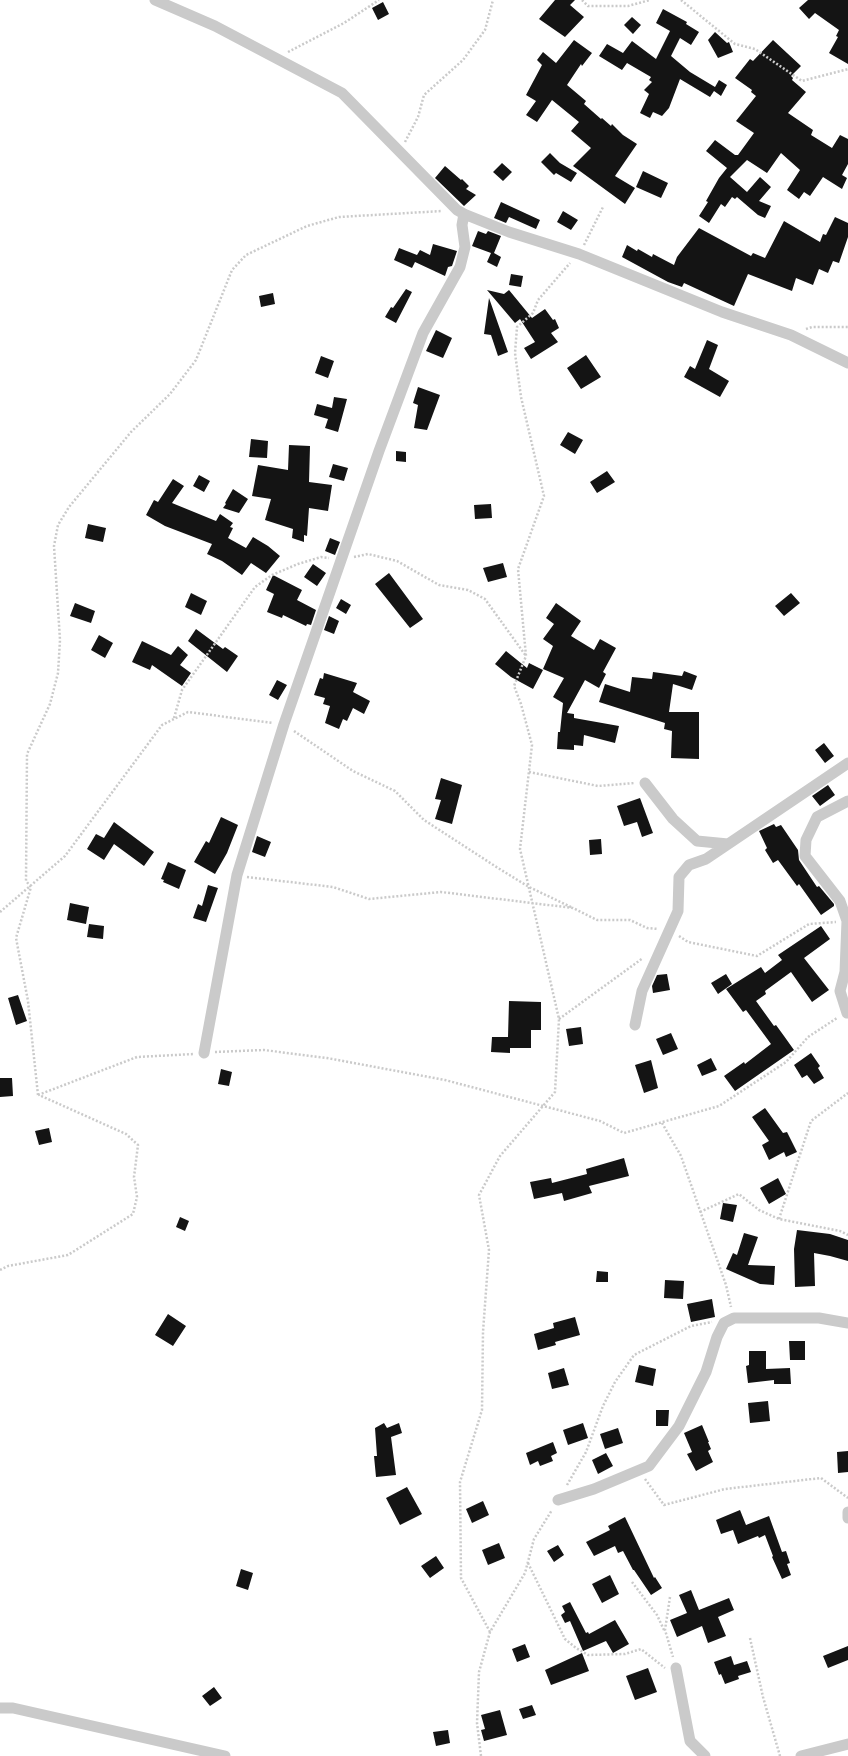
<!DOCTYPE html>
<style>
body{margin:0}
canvas{display:block;background:#fff}
</style>
<canvas width="848" height="1756"></canvas>
<script>
const ctx = document.querySelector('canvas').getContext('2d');
ctx.lineJoin = 'round';
function fillPath(path, color) {
  ctx.fillStyle = color;
  ctx.fill(path, 'evenodd');
}
function toPath(rows) {
  const path = new Path2D();
  for (const r of rows) {
    path.moveTo(r[0], r[1]);
    for (let i = 2; i < r.length; i += 2) path.lineTo(r[i], r[i + 1]);
  }
  return path;
}
function stroke(path, color, width, dash) {
  ctx.strokeStyle = color;
  ctx.lineWidth = width;
  ctx.lineCap = dash ? 'butt' : 'round';
  ctx.setLineDash(dash || []);
  ctx.stroke(path);
}
fillPath(toPath([
 [555,0,575,0,570,5,584,17,565,37,539,19],
 [808,0,848,0,848,64,829,53,838,37,836,36,839,30,815,13,809,19,799,8],
 [383,2,389,14,378,20,372,8],
 [663,9,687,22,686,24,699,32,691,45,680,38,671,56,690,72,715,87,719,80,727,85,721,96,714,91,710,97,680,79,669,108,662,116,653,112,650,118,640,113,649,94,644,90,652,82,649,80,651,77,627,63,622,70,599,56,607,44,623,53,632,41,656,59,670,31,656,23],
 [632,17,641,25,633,34,624,25],
 [715,32,727,43,729,42,733,52,718,58,708,40],
 [574,40,592,53,582,66,581,64,567,85,586,101,584,104,601,119,602,118,611,126,612,124,623,135,637,144,615,176,635,188,625,204,573,166,591,148,571,131,579,122,552,100,537,122,526,115,536,101,526,95,542,65,537,60,543,52,556,63],
 [773,40,801,66,791,76,793,78,792,80,806,92,788,113,813,130,811,135,832,148,840,135,848,139,848,164,842,175,847,178,842,189,823,177,810,196,804,192,799,199,787,190,800,170,781,153,767,173,747,160,730,177,747,192,760,177,771,187,759,201,771,206,765,218,758,215,737,197,735,199,732,197,725,207,721,204,709,223,699,216,708,202,706,201,719,178,727,168,706,151,715,140,735,155,738,155,754,133,736,121,756,96,751,92,752,90,735,78,750,59,753,61],
 [550,153,560,163,577,173,571,182,556,173,554,175,541,162],
 [502,163,512,172,503,181,493,172],
 [445,166,461,180,462,179,469,186,466,189,476,195,464,206,435,178],
 [643,171,668,183,661,198,636,187],
 [501,202,540,220,536,229,509,217,506,223,494,218],
 [563,211,578,220,571,230,557,222],
 [835,217,848,223,848,237,839,263,833,261,828,273,819,269,813,285,796,278,792,291,748,274,734,306,684,283,682,287,668,282,622,257,627,245,637,251,638,249,652,257,653,254,674,265,677,257,699,228,751,256,753,253,765,258,784,221,820,242,823,234,826,235],
 [478,231,486,234,488,231,501,236,494,253,501,257,497,267,487,262,491,253,472,246],
 [433,244,457,251,452,266,448,267,445,276,415,262,412,268,394,260,399,248,417,255,420,250,430,255],
 [511,274,523,276,521,287,509,285],
 [406,289,412,292,396,323,385,317,391,307,393,308],
 [487,290,504,294,509,290,532,318,545,309,553,320,555,319,559,328,551,333,558,342,531,359,524,348,535,342,520,319,515,323],
 [273,293,275,304,261,307,259,296],
 [489,298,508,352,498,356,491,335,484,334],
 [436,330,452,338,443,358,426,351],
 [707,340,718,345,709,369,729,381,720,397,684,377,690,366,695,369],
 [586,355,601,377,581,389,567,368],
 [321,356,334,361,328,378,315,373],
 [418,387,440,395,427,430,414,428,418,405,413,403],
 [334,397,347,399,338,432,325,428,328,419,314,415,317,404,332,408],
 [568,432,583,440,575,454,560,445],
 [251,439,268,441,267,458,249,457],
 [289,445,310,446,309,482,332,485,328,511,309,508,307,536,304,535,304,542,292,538,293,529,265,520,271,499,252,496,258,465,288,470],
 [396,451,406,452,406,462,396,461],
 [333,464,348,468,344,481,329,477],
 [607,471,615,482,597,493,590,482],
 [199,475,210,481,204,492,193,486],
 [173,479,184,486,172,503,216,521,220,514,233,523,230,527,233,528,228,538,246,548,253,537,268,546,280,556,266,573,251,563,242,575,222,561,207,554,212,544,165,526,146,515,154,500,158,502],
 [233,489,248,499,239,513,223,508,226,504,225,503],
 [491,504,492,518,475,519,474,505],
 [88,524,106,528,103,542,85,538],
 [330,538,340,542,335,555,325,551],
 [503,563,507,577,488,582,483,568],
 [313,564,326,573,317,586,304,577],
 [389,573,423,619,410,628,375,584],
 [273,575,302,590,297,600,316,610,311,625,307,624,306,626,283,615,282,618,267,612,274,594,266,590],
 [191,593,207,601,201,615,185,607],
 [791,593,800,603,784,616,775,606],
 [341,599,351,605,346,614,336,608],
 [75,603,95,611,91,623,70,616],
 [556,603,581,621,571,636,594,650,600,639,616,648,603,672,606,674,599,688,585,680,567,713,574,714,574,718,619,726,615,743,584,735,583,746,574,745,574,750,557,749,558,732,560,732,563,703,553,697,564,678,543,669,553,646,543,639,554,624,546,618],
 [329,616,339,621,334,634,324,630],
 [196,629,223,649,225,647,238,656,227,672,188,641],
 [99,635,113,643,105,658,91,650],
 [142,641,171,655,178,646,188,655,180,665,191,673,182,686,152,665,150,670,132,662],
 [506,651,527,668,529,663,543,670,533,689,511,677,495,664],
 [684,671,697,676,692,690,673,684,669,712,699,712,699,759,671,758,672,731,664,729,665,723,599,702,605,684,630,692,632,677,652,679,653,672,682,676],
 [324,673,357,683,353,692,370,701,364,714,353,708,347,721,343,719,339,729,325,723,330,706,323,704,325,698,314,695,320,678,323,679],
 [277,680,287,685,278,700,269,695],
 [824,743,834,756,825,763,815,750],
 [441,778,462,785,452,824,435,819,441,800,435,799],
 [828,785,835,795,820,806,812,796],
 [640,798,653,833,642,837,637,822,624,826,617,806],
 [221,817,238,825,227,853,215,874,194,862,206,841,209,843],
 [114,822,154,852,144,866,114,844,104,860,87,849,96,834,104,838],
 [774,824,776,827,781,825,798,850,799,860,817,887,819,886,834,904,834,906,821,915,799,884,797,886,778,860,773,863,765,850,767,848,759,831],
 [257,836,271,842,265,857,252,852],
 [601,839,602,854,590,855,589,840],
 [168,862,186,870,179,889,163,882,164,880,161,879],
 [208,885,218,888,206,922,193,918,198,904,202,906],
 [70,903,89,907,86,924,67,920],
 [89,924,104,926,103,939,87,937],
 [821,926,830,939,804,958,829,990,812,1002,791,972,765,991,766,994,756,1001,774,1026,776,1025,784,1036,794,1050,735,1091,724,1076,744,1062,745,1064,771,1044,746,1010,743,1012,726,989,761,967,765,973,782,960,778,955],
 [667,974,670,990,653,993,652,986,657,975],
 [726,974,732,984,718,994,711,983],
 [18,995,27,1021,16,1025,8,998],
 [509,1001,541,1002,541,1030,531,1030,531,1048,510,1048,510,1053,491,1052,492,1037,508,1037],
 [581,1027,583,1044,569,1046,566,1029],
 [671,1033,678,1049,663,1055,656,1039],
 [811,1053,820,1066,818,1068,824,1078,814,1084,807,1075,802,1078,794,1065],
 [711,1058,717,1070,702,1076,697,1065],
 [651,1060,658,1088,644,1093,635,1065],
 [221,1069,232,1072,229,1086,218,1084],
 [0,1078,12,1078,13,1096,0,1097],
 [765,1108,783,1133,787,1132,797,1152,786,1157,784,1152,769,1160,762,1145,769,1141,752,1117],
 [49,1128,52,1142,39,1145,35,1131],
 [624,1158,629,1176,589,1186,592,1193,564,1201,562,1193,534,1199,530,1182,551,1178,552,1183,587,1174,586,1169],
 [778,1178,786,1194,769,1204,760,1188],
 [723,1203,737,1205,733,1222,720,1219],
 [180,1217,189,1221,185,1231,176,1227],
 [797,1230,830,1234,848,1240,848,1261,830,1256,814,1253,815,1286,795,1287,794,1249],
 [744,1233,758,1237,748,1265,775,1266,774,1285,760,1284,726,1269,733,1253,737,1255],
 [597,1271,608,1272,608,1282,596,1282],
 [665,1280,684,1281,683,1299,664,1298],
 [712,1299,715,1317,691,1322,687,1304],
 [168,1314,186,1326,173,1346,155,1335],
 [575,1317,580,1335,555,1342,556,1345,538,1350,534,1334,554,1328,553,1323],
 [789,1341,805,1341,805,1360,790,1360],
 [749,1351,766,1351,766,1369,790,1368,791,1384,774,1384,774,1380,748,1383,746,1366,749,1365],
 [639,1365,656,1369,653,1386,635,1382],
 [564,1368,569,1385,552,1389,548,1373],
 [768,1401,770,1421,750,1423,748,1403],
 [656,1410,669,1410,668,1426,656,1426],
 [384,1423,387,1428,399,1423,402,1433,391,1437,396,1475,376,1477,374,1456,377,1456,375,1428],
 [583,1423,588,1438,568,1445,563,1430],
 [702,1425,709,1442,708,1442,711,1449,708,1451,713,1462,696,1471,687,1454,692,1452,684,1433],
 [618,1428,623,1443,605,1449,600,1434],
 [553,1442,557,1453,551,1456,553,1461,540,1466,538,1461,530,1465,526,1453],
 [848,1451,848,1472,838,1473,837,1452],
 [606,1453,613,1466,598,1474,592,1460],
 [407,1487,422,1514,400,1525,386,1498],
 [483,1501,489,1515,472,1523,466,1509],
 [740,1510,746,1525,769,1516,782,1552,786,1551,790,1563,787,1564,791,1575,782,1579,772,1557,773,1556,765,1535,759,1538,758,1536,738,1544,733,1530,721,1534,716,1520],
 [625,1517,654,1578,655,1577,662,1588,651,1595,634,1570,633,1570,623,1551,618,1553,615,1546,594,1556,586,1542,610,1530,608,1526],
 [499,1543,505,1558,488,1565,482,1550],
 [558,1545,564,1555,554,1562,547,1551],
 [436,1556,444,1568,430,1578,421,1566],
 [241,1569,253,1573,248,1590,236,1586],
 [610,1575,619,1594,602,1603,592,1584],
 [691,1590,699,1610,729,1598,734,1610,718,1617,726,1636,708,1643,702,1626,677,1637,670,1620,687,1613,679,1595],
 [570,1602,586,1633,588,1632,589,1634,615,1620,629,1644,613,1653,606,1641,583,1651,570,1621,565,1623,561,1615,565,1612,562,1606],
 [525,1644,530,1657,517,1662,512,1649],
 [848,1646,848,1660,828,1668,823,1656],
 [582,1653,589,1671,551,1685,545,1670],
 [731,1656,734,1665,747,1661,751,1672,738,1676,739,1679,725,1684,721,1674,719,1675,714,1662],
 [648,1668,657,1692,635,1700,626,1676],
 [214,1687,222,1698,210,1706,202,1696],
 [532,1705,536,1715,523,1719,519,1709],
 [500,1710,507,1735,484,1741,481,1730,485,1729,481,1715],
 [448,1730,450,1743,436,1746,433,1732]
]), '#141414');
stroke(toPath([
 [582,0,588,6,628,6,650,0],
 [681,0,735,44,755,49,802,81,848,69],
 [288,52,344,23,379,0],
 [405,142,418,117,424,95,463,60,485,30,493,0],
 [584,245,603,207],
 [806,329,812,327,848,327],
 [354,557,368,554,397,561,439,585,468,590,485,599,526,656],
 [174,718,182,690,255,587,272,575,298,564,321,557,329,558],
 [294,731,353,771,395,791,424,820,498,868,529,887,573,908],
 [529,772,598,786,635,783],
 [247,877,333,887,369,899,441,892,573,908,597,920,630,920,647,928,658,929],
 [0,912,65,856,162,725,188,712,273,723],
 [679,936,688,942,757,956,809,924,836,922],
 [559,1019,643,958],
 [215,1052,264,1050,327,1058,445,1080,600,1121,624,1133,719,1106,786,1062,808,1037,837,1018],
 [38,1095,28,1001,16,938,31,887,26,881,27,754,50,704,58,673,60,640,54,546,58,525,69,507,131,432,170,394,196,360,232,270,246,255,307,226,339,217,442,211],
 [38,1095,137,1057,194,1054],
 [662,1123,681,1156,726,1285,731,1307],
 [700,1212,739,1194,759,1210,779,1219,840,1231,848,1235],
 [779,1219,811,1121,848,1093],
 [0,1270,8,1266,68,1255,133,1214,137,1197,134,1177,138,1145,126,1134,39,1095],
 [645,1479,664,1505,725,1489,821,1478,848,1498],
 [567,1485,586,1452,603,1406,615,1382,634,1355,691,1326,712,1322],
 [528,1563,565,1639,576,1648,588,1655,625,1654,641,1649,665,1668],
 [632,1582,657,1615,664,1630],
 [670,1597,665,1630,673,1657],
 [490,1632,461,1578,460,1482,482,1410,483,1332,489,1250,479,1195,500,1156,555,1092,559,1019,520,849,532,745,521,704,514,686,526,656,518,569,544,496,521,397,515,353,517,327,533,313,538,300,570,263],
 [750,1638,763,1697,780,1756],
 [481,1756,477,1723,479,1672,490,1632,525,1573,534,1539,552,1510]
]), '#cacaca', 2.5, [2, 2]);
stroke(toPath([
 [155,0,215,26,342,93,457,210,464,214,509,232,579,254,722,312,791,335,848,363],
 [645,783,673,819,697,841,728,844],
 [847,1013,840,991,845,972,847,921,840,901,805,856,806,840,817,817,848,801],
 [635,1025,642,991,678,911,679,877,689,865,706,859,848,763],
 [204,1053,237,875,284,724,379,451,423,333,460,267,465,247,462,225,464,214],
 [558,1500,594,1489,649,1466,679,1426,706,1372,717,1337,724,1323,734,1318,819,1318,848,1323],
 [848,1512,848,1518],
 [676,1668,690,1741,705,1756],
 [0,1708,13,1708,225,1756],
 [801,1756,848,1744]
]), '#cacaca', 11);
</script>
